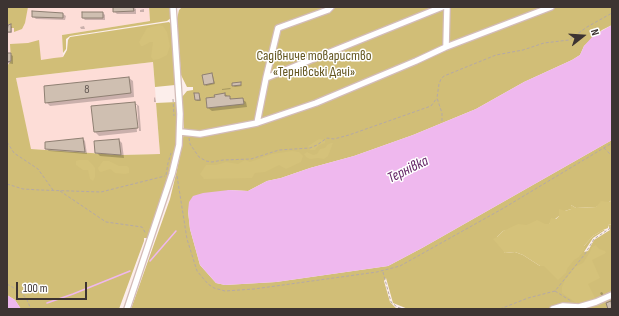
<!DOCTYPE html>
<meta charset="utf-8">
<style>
body{margin:0}
#map{position:relative;width:619px;height:316px;overflow:hidden;background:#fceeeb;font-family:"Sofia Sans Condensed",sans-serif}
canvas{display:block}
.frame{position:absolute;inset:0;border:8px solid #3d3432;pointer-events:none}
.north{position:absolute;left:563px;top:16px;width:40px;height:40px;-webkit-text-stroke:3px #fff;paint-order:stroke;rotate:73deg;font-size:11px;font-weight:700;line-height:16px;text-align:center;color:#3d3432}
.north::after{content:'';display:block;margin:auto;width:14px;height:18px;background:#3d3432;clip-path:polygon(50% 0,100% 100%,50% 72%,0 100%)}
.scale{position:absolute;left:16px;top:282px;width:71px;height:18px;box-sizing:border-box;border:2px solid #3d3432;border-top:0;padding-left:5px;font-size:12px;line-height:14px;white-space:nowrap;color:#3d3432;-webkit-text-stroke:3px #fff;paint-order:stroke}
</style>
<div id="map">
<canvas width="619" height="316"></canvas>
<div class="frame"></div>
<div class="north">N</div>
<div class="scale">100 m</div>
</div>
<script>
const ctx = document.querySelector('canvas').getContext('2d');
ctx.lineJoin = 'round';
function fillPath(path, color) {
  ctx.fillStyle = color;
  ctx.fill(path, 'evenodd');
}
function toPath(rows) {
  const path = new Path2D();
  for (const r of rows) {
    path.moveTo(r[0], r[1]);
    for (let i = 2; i < r.length; i += 2) path.lineTo(r[i], r[i + 1]);
  }
  return path;
}
function stroke(path, color, width, dash) {
  ctx.strokeStyle = color;
  ctx.lineWidth = width;
  ctx.lineCap = dash ? 'butt' : 'round';
  ctx.setLineDash(dash || []);
  ctx.stroke(path);
}
function write(font, color, halo, rows, align = 'center') {
  ctx.font = font + ' "Sofia Sans Condensed",sans-serif';
  ctx.lineWidth = 3;
  ctx.setLineDash([]);
  ctx.textBaseline = 'middle';
  ctx.strokeStyle = halo;
  ctx.fillStyle = color;
  for (const [text, x, y, turn = 0] of rows) {
    ctx.save();
    ctx.translate(x, y);
    ctx.rotate((+turn || 0) * Math.PI / 180);
    ctx.textAlign = isNaN(turn) ? turn : align;
    if (halo) ctx.strokeText(text, 0, 0);
    ctx.fillText(text, 0, 0);
    ctx.restore();
  }
}
fillPath(toPath([
 [7,7,149,7,150,21,62,35,63,57,7,70],
 [153,62,160,154,121,155,30,149,16,78]
]), '#fdddd7');
fillPath(toPath([
 [7,7,28,7,25,23,22,29,14,32,14,28,11,28,11,24,8,24,7,26],
 [149,7,171,7,171,18,167,21,70,36,66,39,66,49,63,53,62,35,150,21],
 [182,7,612,7,612,25,602,30,584,46,580,55,572,60,524,82,476,109,413,135,354,156,310,168,281,178,267,181,248,191,229,190,188,211,190,229,200,265,216,283,225,285,276,282,388,266,422,248,612,140,612,200,609,202,596,207,576,208,571,205,571,209,565,211,549,224,527,225,503,231,497,237,505,253,515,252,523,255,540,266,584,246,593,236,603,230,605,230,593,238,584,252,588,251,594,240,610,230,608,225,612,224,612,309,408,309,393,303,386,278,384,281,390,302,396,308,400,309,131,309,170,199,176,174,182,146,184,130,182,97,187,91,193,90,193,87,187,87,181,75,177,19,179,10],
 [169,22,171,24,175,85,155,87,153,62,16,78,31,149,121,155,160,154,156,103,177,102,178,109,177,145,171,169,148,238,144,238,144,241,119,309,21,309,15,300,7,295,7,66,11,61,10,44,28,43,39,40,41,60,54,58,63,57,67,50,68,40,70,37]
]), '#d1be77');
fillPath(toPath([
 [159,25,163,26,167,32,170,46,167,55,159,59,153,60,151,57,153,42,150,42,143,46,141,46,139,42,147,28],
 [319,139,325,140,325,143,319,145,315,150,310,150,308,146],
 [331,143,333,143,328,156,324,159,318,158,310,159,306,157,304,154,307,152,313,155,317,154,320,149,325,148,327,145],
 [292,151,299,152,303,156,301,162,286,169,279,165,265,172,255,173,252,178,204,179,200,174,206,165,216,165,226,162,238,164,245,160,250,162,272,154],
 [79,160,88,160,93,165,95,168,95,177,93,181,90,179,88,170,83,170,76,165,76,161],
 [103,161,109,161,119,166,127,166,129,168,129,173,125,174,115,173,110,169,101,172,99,171,98,168],
 [612,200,612,224,608,225,608,228,603,230,593,236,584,246,585,249,579,257,574,260,567,269,566,273,558,280,544,266,540,266,523,255,515,252,505,253,493,239,497,237,503,231,518,224,527,225,537,220,545,224,549,224,551,218,556,219,559,216,559,209,565,211,571,209,571,205,576,208,596,207,601,201,609,202],
 [596,245,599,249,605,251,606,253,592,260,600,278,588,284,596,300,579,305,562,293,562,287,565,280,575,267,583,263,590,252,592,247]
]), '#d5c27a');
fillPath(toPath([
 [612,25,612,140,422,248,388,266,276,282,225,285,216,283,200,265,190,229,188,211,189,202,193,196,203,193,229,190,248,191,267,181,281,178,310,168,354,156,413,135,476,109,524,82,572,60,580,55,584,46,593,36],
 [7,295,15,300,21,309,7,309]
]), '#efb8ee');
fillPath(toPath([
 [114,7,133,7,136,9,136,14,117,14,114,11],
 [140,10,144,9,144,12,140,12],
 [103,13,105,15,105,20,85,20,83,18],
 [63,14,66,16,65,20,36,19,33,16],
 [10,25,12,27,12,33,7,33,7,28,9,28],
 [80,27,84,26,85,29,81,29],
 [7,54,10,54,13,56,13,64,7,63],
 [212,74,213,76,215,84,206,86,205,84],
 [129,78,133,81,134,97,50,106,46,102],
 [240,83,242,86,235,87,233,86],
 [230,88,231,89,222,90,222,89],
 [199,94,201,101,197,101,196,100],
 [225,94,233,100,242,99,246,102,247,107,212,111,208,108,207,99,216,98],
 [155,97,156,102,154,102,154,98],
 [135,103,139,106,141,131,139,131,137,105,135,105,137,132,99,136,95,132,93,107],
 [83,139,85,141,87,154,49,151,46,149],
 [119,140,122,143,124,158,100,156,96,152],
 [602,292,605,297,603,298,600,293]
]), '#0003');
stroke(toPath([
 [150,261,176,231],
 [47,303,73,294,130,271]
]), '#efb8ee', 1.5);
const building = toPath([
 [113,7,133,7,134,11,113,12,113,7],
 [32,11,63,13,63,18,32,17,32,11],
 [82,12,103,12,103,18,82,18,82,12],
 [11,24,11,32,7,32,8,25,11,24],
 [7,53,11,53,11,61,7,62,7,53],
 [212,73,214,83,204,85,202,75,212,73],
 [129,77,131,93,45,103,44,86,129,77],
 [241,82,241,85,232,86,232,83,241,82],
 [194,93,199,93,200,100,195,100,194,93],
 [225,93,225,96,230,96,230,99,243,98,244,104,207,108,206,98,215,97,214,95,225,93],
 [135,102,138,128,94,132,91,106,135,102],
 [83,138,85,152,45,149,45,142,83,138],
 [119,139,121,155,95,153,94,141,119,139],
 [611,301,612,308,608,309,606,303,611,301]
]);
fillPath(building, '#cfbfb1');
stroke(building, '#8f8073', 1);
const minor = toPath([
 [446,47,447,7],
 [266,78,278,28,328,10,331,7],
 [257,123,266,78,442,7],
 [181,132,200,134,257,123,316,103,416,61,446,47,551,7],
 [127,309,172,174,179,145,180,114,173,7],
 [553,309,563,306,579,307,596,302,612,295]
]);
stroke(minor, '#d3bcb8', 8);
stroke(toPath([
 [173,99,174,116],
 [442,121,442,113,437,98,439,84,441,79,444,76,496,55,523,50,544,43,569,40,587,27,612,13],
 [189,138,190,144,199,157,206,161,212,162,223,160,251,159,279,150,310,148,317,145,327,138,334,139,349,135,431,106,437,98],
 [7,142,14,153,38,169,53,190],
 [604,148,612,156],
 [166,175,168,163,171,153],
 [177,176,187,239,197,271,208,284,214,288,225,291,254,289,377,272,400,266,502,209,612,143],
 [7,184,23,189,40,190,101,192,165,176],
 [60,191,106,222,142,227,146,234],
 [383,272,391,302,397,307,403,309],
 [7,284,21,292,27,300,31,309],
 [555,291,571,301],
 [500,309,528,298,555,291,585,254,594,239,612,227]
]), '#b5a9a6', 1, [3, 2]);
stroke(minor, '#fff', 5.5);
write('12px', '#625752', null, [
 ["8",87,90]
]);
write('14px', '#645721', '#fff', [
 ["Садівниче товариство",314,56],
 ["«Тернівські Дачі»",314,72]
]);
write('italic 15px', '#642566', '#fff', [
 ["Тернівка",408,170,-26]
]);
</script>
